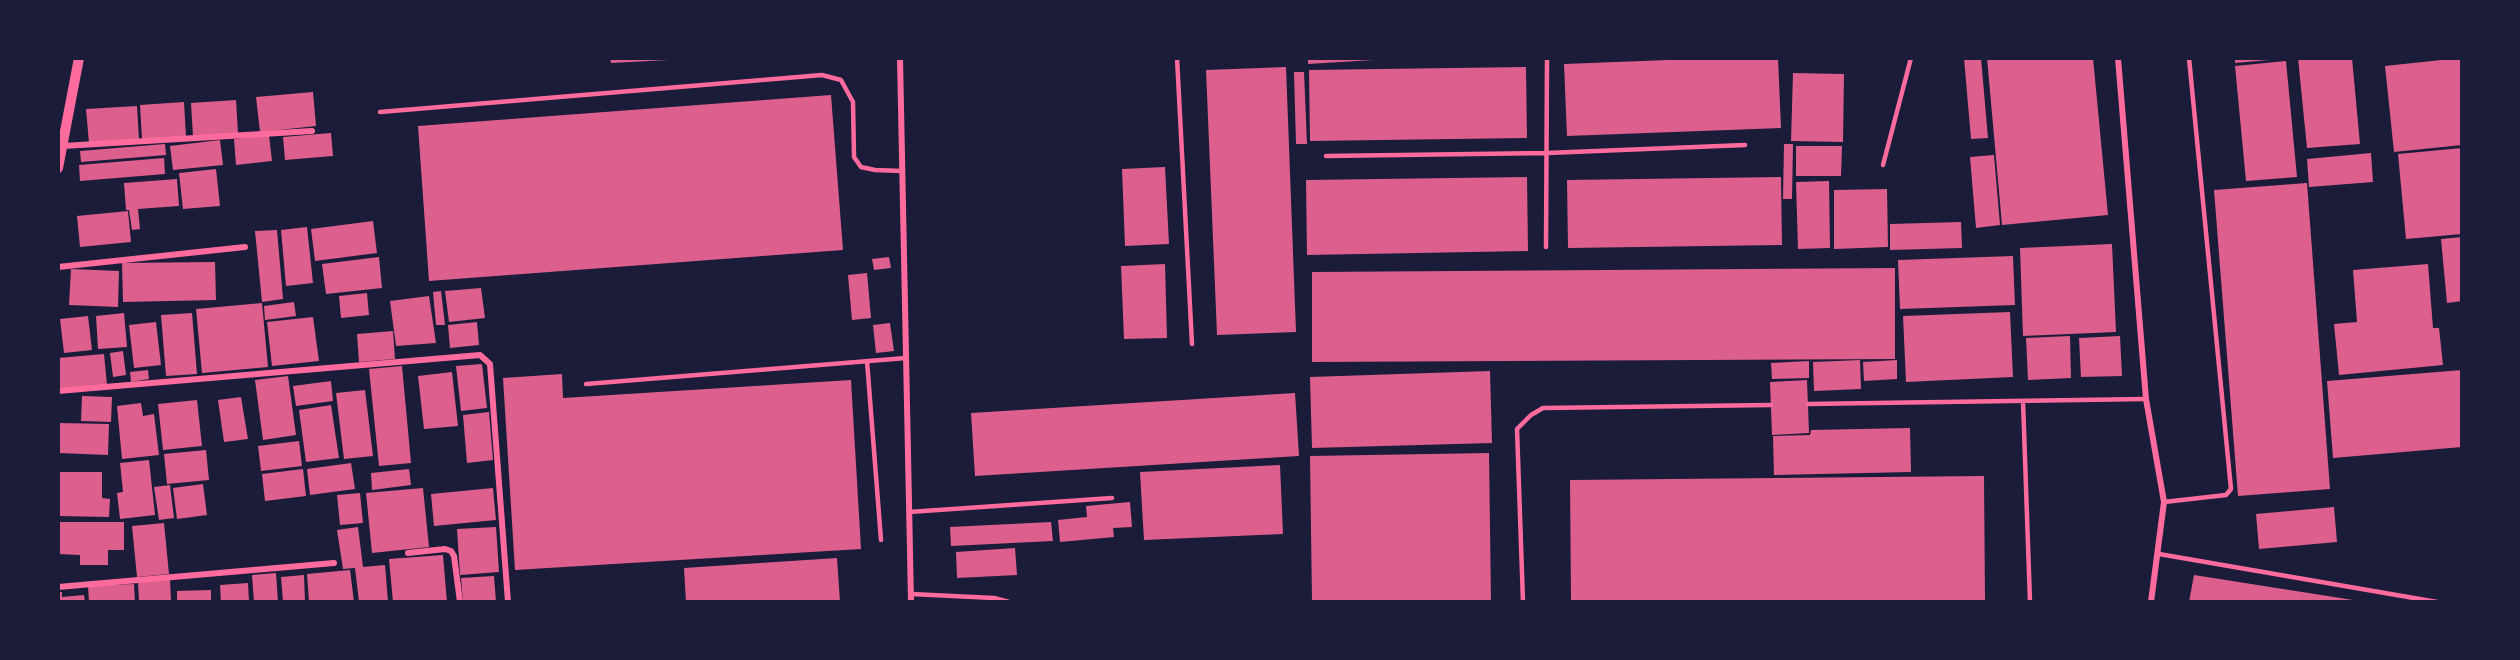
<!DOCTYPE html>
<style>
body{margin:0}
#map{position:relative;width:2520px;height:660px;overflow:hidden;background:#1b1b3a;font-family:Rubik,sans-serif}
canvas{display:block}
.frame{position:absolute;inset:0;border:60px solid #1b1b3a;pointer-events:none}
</style>
<div id="map">
<canvas width="2520" height="660"></canvas>
<div class="frame"></div>
</div>
<script>
const ctx = document.querySelector('canvas').getContext('2d');
ctx.lineJoin = 'round';
function fillPath(path, color) {
  ctx.fillStyle = color;
  ctx.fill(path, 'evenodd');
}
function toPath(rows) {
  const path = new Path2D();
  for (const r of rows) {
    path.moveTo(r[0], r[1]);
    for (let i = 2; i < r.length; i += 2) path.lineTo(r[i], r[i + 1]);
  }
  return path;
}
function stroke(path, color, width, dash) {
  ctx.strokeStyle = color;
  ctx.lineWidth = width;
  ctx.lineCap = dash ? 'butt' : 'round';
  ctx.setLineDash(dash || []);
  ctx.stroke(path);
}
fillPath(toPath([
 [610,58,669,58,669,60,611,63],
 [1308,58,1374,58,1374,60,1308,64],
 [1720,58,1778,58,1781,128,1567,136,1564,64],
 [1964,58,1981,58,1988,138,1971,139],
 [1987,58,2093,58,2108,215,2002,225],
 [2235,58,2269,58,2269,60,2235,63],
 [2298,58,2352,58,2360,144,2307,148],
 [2460,58,2462,145,2394,152,2385,66],
 [2286,61,2297,177,2246,181,2235,66],
 [1286,67,1296,332,1217,335,1206,70],
 [1526,67,1527,138,1310,141,1309,70],
 [1294,72,1304,72,1307,144,1296,144],
 [1793,73,1844,74,1843,142,1791,141],
 [313,92,316,126,260,132,256,97],
 [831,95,843,250,429,281,418,126],
 [236,100,238,133,193,136,191,103],
 [184,102,186,137,142,139,140,105],
 [137,106,139,140,89,143,86,109],
 [331,133,333,156,285,160,283,137],
 [269,135,272,161,236,165,234,139],
 [220,140,223,165,173,170,170,146],
 [165,144,166,155,81,162,80,151],
 [1784,144,1793,144,1792,199,1783,199],
 [1796,146,1842,146,1841,176,1796,176],
 [2462,148,2462,234,2406,239,2398,154],
 [2371,153,2373,182,2309,187,2307,159],
 [1994,155,2000,225,1976,228,1970,157],
 [164,158,165,174,80,181,79,165],
 [1165,167,1169,244,1125,246,1122,169],
 [216,169,220,206,183,209,179,173],
 [1527,177,1528,251,1307,255,1306,180],
 [1781,177,1782,245,1568,248,1567,180],
 [177,179,179,206,138,209,140,229,132,230,129,210,126,210,124,183],
 [1829,181,1830,248,1798,249,1796,182],
 [2307,183,2330,489,2238,496,2214,190],
 [1887,189,1888,247,1834,249,1834,190],
 [128,211,131,242,80,247,77,216],
 [373,221,377,253,315,261,311,229],
 [1961,222,1962,248,1890,250,1890,224],
 [307,227,313,283,286,286,281,230],
 [277,230,283,299,262,302,255,231],
 [2462,237,2462,301,2447,303,2441,239],
 [2112,244,2116,332,2023,336,2020,248],
 [2013,256,2015,305,1900,309,1898,260],
 [379,257,382,288,326,294,322,264],
 [889,257,891,268,874,270,872,259],
 [215,262,216,300,123,302,122,263],
 [1165,264,1167,338,1124,339,1121,266],
 [2428,264,2433,328,2439,328,2443,365,2339,375,2334,324,2357,322,2353,270],
 [1895,268,1895,359,1312,362,1312,272],
 [71,269,119,271,118,307,69,305],
 [867,273,871,318,852,320,848,275],
 [481,288,485,318,449,322,445,291],
 [441,291,445,325,436,325,433,292],
 [367,293,369,315,341,318,339,296],
 [429,296,436,343,396,346,390,301],
 [294,302,296,316,265,320,264,306],
 [262,303,268,367,202,373,196,309],
 [2010,312,2013,377,1906,382,1903,316],
 [124,313,127,347,98,349,96,316],
 [192,313,197,374,166,376,161,315],
 [88,316,92,350,64,353,60,319],
 [313,317,319,361,272,366,267,322],
 [156,322,161,365,134,368,129,325],
 [477,322,479,345,450,348,448,325],
 [890,323,894,351,876,353,873,325],
 [393,331,395,359,359,362,357,334],
 [2070,336,2071,378,2028,380,2026,338],
 [2120,336,2122,376,2081,377,2079,338],
 [123,351,126,375,113,377,110,353],
 [104,354,107,385,58,389,58,358],
 [1860,360,1861,389,1814,391,1813,362],
 [1897,360,1897,379,1864,381,1863,362],
 [1809,361,1809,378,1772,379,1771,363],
 [482,364,487,408,461,411,456,366],
 [402,366,411,463,379,466,369,369],
 [148,370,149,379,131,382,130,372],
 [2462,370,2462,447,2333,458,2327,381],
 [1490,371,1492,443,1312,448,1310,377],
 [452,372,458,426,424,429,418,376],
 [562,374,563,398,851,380,861,549,515,570,503,378],
 [288,376,296,435,263,440,255,380],
 [1807,380,1809,433,1772,435,1770,382],
 [331,381,333,401,296,406,293,386],
 [365,390,373,456,344,459,336,393],
 [1295,393,1299,456,975,476,971,413],
 [82,396,112,397,111,422,81,421],
 [241,397,248,439,224,442,218,400],
 [197,400,202,446,163,450,158,404],
 [141,403,143,416,154,414,159,455,122,459,117,406],
 [331,405,339,458,306,462,299,410],
 [489,412,493,460,467,463,463,415],
 [58,423,109,424,108,455,58,453],
 [1910,428,1911,472,1774,475,1773,436,1810,435,1811,430],
 [299,441,302,466,261,471,258,446],
 [206,450,209,480,167,484,164,454],
 [1489,453,1491,602,1312,602,1310,456],
 [149,460,155,515,120,519,117,493,123,492,120,463],
 [351,463,355,489,310,495,307,469],
 [1280,465,1283,534,1144,540,1140,472],
 [303,469,306,496,265,501,262,474],
 [409,469,411,485,372,490,371,473],
 [58,472,102,472,102,498,110,499,109,517,58,516],
 [1984,476,1985,602,1571,602,1570,480],
 [203,484,207,515,177,519,173,488],
 [170,485,174,518,159,520,154,487],
 [423,488,429,547,372,553,366,493],
 [493,488,496,520,434,526,431,494],
 [360,493,363,523,340,525,337,495],
 [1130,502,1132,527,1113,528,1114,537,1060,542,1058,520,1087,517,1086,506],
 [2334,507,2337,542,2259,549,2256,514],
 [58,522,124,522,124,550,108,550,108,565,80,565,80,555,58,554],
 [1051,522,1053,541,951,546,950,527],
 [164,523,169,574,137,577,132,526],
 [358,527,363,567,385,565,388,602,359,602,355,568,343,569,337,530],
 [496,527,499,572,460,575,457,529],
 [1015,548,1017,575,957,578,956,552],
 [443,555,447,602,393,602,389,559],
 [837,558,840,602,686,602,684,568],
 [350,570,354,602,309,602,307,574],
 [276,573,278,602,254,602,252,575],
 [304,575,305,602,283,602,281,577],
 [2194,575,2353,600,2353,602,2189,602],
 [494,576,496,602,463,602,461,578],
 [170,579,171,602,139,602,138,581],
 [248,583,249,602,221,602,220,585],
 [134,584,135,602,89,602,88,586],
 [211,590,211,602,177,602,177,591],
 [58,592,62,592,62,597,84,595,85,602,58,602]
]), '#dd5f8e');
stroke(toPath([
 [1177,58,1192,344],
 [380,112,822,75,841,80,853,102,854,157,861,167,875,170,902,171],
 [1326,156,1547,153,1745,145],
 [1883,165,1911,58],
 [1546,247,1547,58],
 [867,361,881,540],
 [586,384,906,358],
 [2023,401,2030,602],
 [1808,404,2146,399],
 [2164,502,2226,495,2231,489,2189,58],
 [909,512,1112,498],
 [2159,554,2437,602],
 [911,594,994,598,1009,602],
 [1523,602,1517,429,1531,415,1543,408,1771,405]
]), '#ff6b9d', 4.5);
stroke(toPath([
 [900,58,911,602],
 [2118,58,2146,399,2164,502,2151,602],
 [63,146,312,131],
 [58,267,245,247],
 [58,391,480,355,490,364,508,602],
 [408,553,445,549,451,551,454,556,460,602],
 [58,587,334,563]
]), '#ff6b9d', 6);
stroke(toPath([
 [58,168,79,58]
]), '#ff6b9d', 10);
</script>
